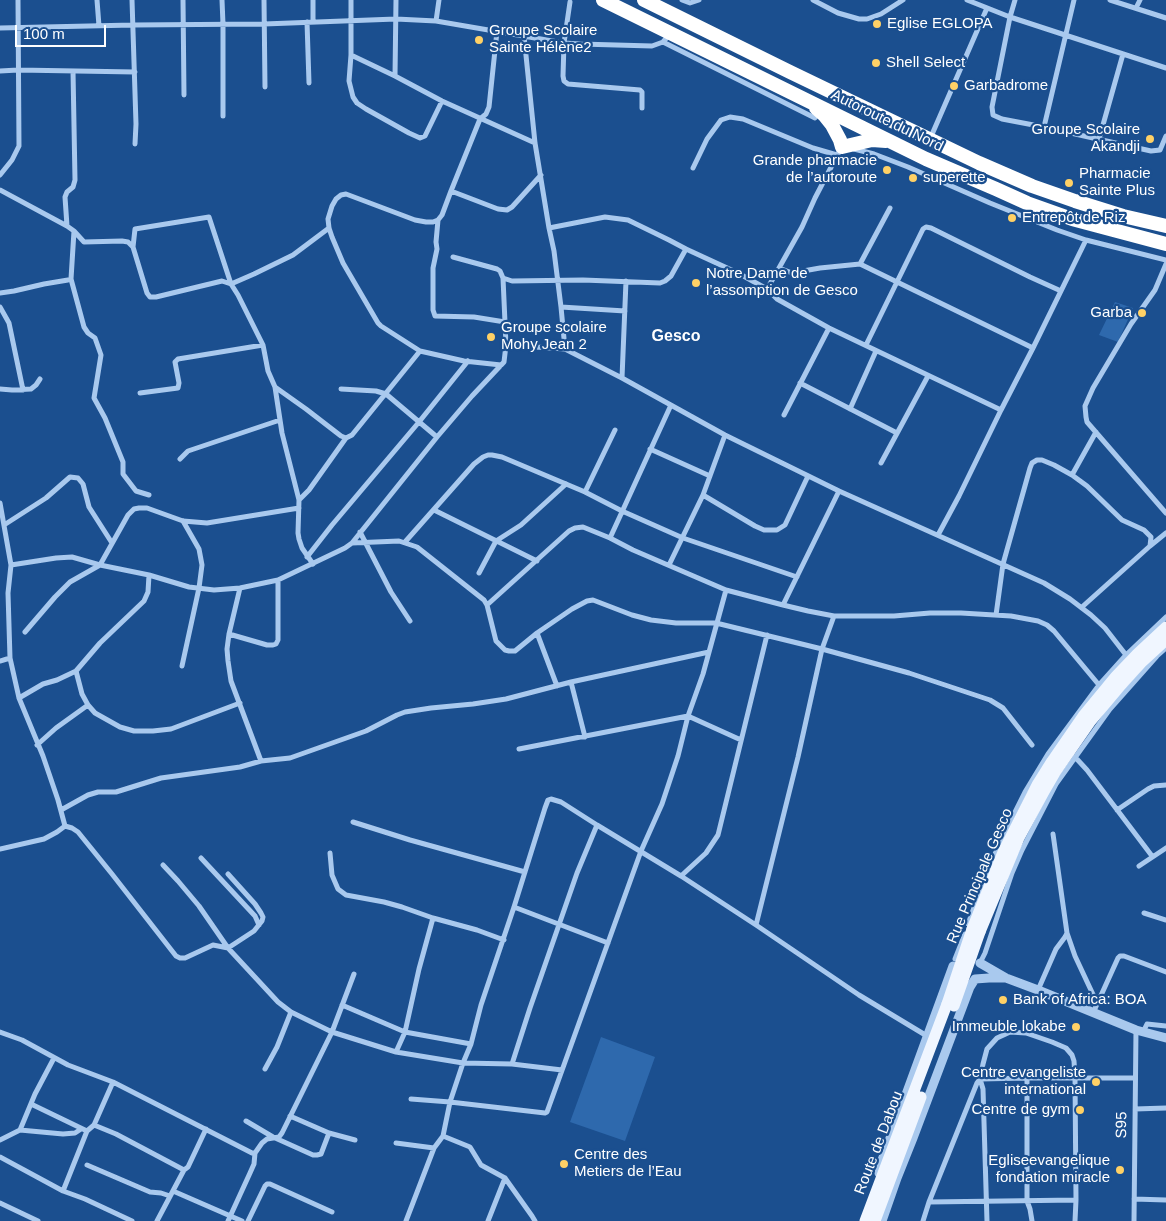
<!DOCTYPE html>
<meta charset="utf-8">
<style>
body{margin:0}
#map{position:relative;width:1166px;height:1221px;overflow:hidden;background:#1b4f8f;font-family:Arial,sans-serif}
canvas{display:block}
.scale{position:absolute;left:15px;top:25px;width:91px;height:22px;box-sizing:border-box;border:2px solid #fff;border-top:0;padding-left:6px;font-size:15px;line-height:18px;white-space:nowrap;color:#fff;-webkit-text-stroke:4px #1b4f8f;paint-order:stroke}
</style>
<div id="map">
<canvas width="1166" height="1221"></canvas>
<div class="scale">100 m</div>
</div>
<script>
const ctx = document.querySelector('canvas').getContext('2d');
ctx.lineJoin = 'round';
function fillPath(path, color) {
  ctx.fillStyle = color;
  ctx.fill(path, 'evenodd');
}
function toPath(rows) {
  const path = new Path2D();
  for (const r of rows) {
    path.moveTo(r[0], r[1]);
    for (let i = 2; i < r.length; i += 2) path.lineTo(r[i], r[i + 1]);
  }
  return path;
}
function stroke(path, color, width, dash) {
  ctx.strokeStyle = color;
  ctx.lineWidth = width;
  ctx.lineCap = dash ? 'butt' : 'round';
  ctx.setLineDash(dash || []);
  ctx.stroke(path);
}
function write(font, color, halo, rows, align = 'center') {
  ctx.font = font + ' Arial,sans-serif';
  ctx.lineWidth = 4.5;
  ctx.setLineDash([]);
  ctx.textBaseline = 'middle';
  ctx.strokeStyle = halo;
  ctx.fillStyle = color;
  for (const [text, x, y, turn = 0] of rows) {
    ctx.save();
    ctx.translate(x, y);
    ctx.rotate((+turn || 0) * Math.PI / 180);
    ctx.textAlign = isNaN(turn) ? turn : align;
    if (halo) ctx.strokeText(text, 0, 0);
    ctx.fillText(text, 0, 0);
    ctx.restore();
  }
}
fillPath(toPath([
 [1115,302,1133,308,1118,342,1099,335],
 [601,1037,655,1057,625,1141,570,1122]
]), '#2e69ad');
stroke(toPath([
 [97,0,99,26],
 [132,0,136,124,135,144],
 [183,0,184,95],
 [222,0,223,24,223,116],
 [264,0,265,87],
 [313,0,313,22],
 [351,0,351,55,395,76,442,101,535,143],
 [682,0,690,3,699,0],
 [813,0,838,13,859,19,867,19,881,14,903,0],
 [967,0,1010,17,1166,68],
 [1015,0,1010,17,992,107,993,115,1002,119,1044,127,1151,151,1160,150,1166,136],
 [1110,0,1166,18],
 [570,2,564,43,563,76,564,81,568,84,640,90,642,92,642,108],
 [1136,8,1140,0],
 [436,21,439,0],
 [307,22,309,83],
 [0,28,133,25,264,24,396,19,436,21,564,43,580,44,652,46,663,42,669,35],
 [497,31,489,107,486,114,480,119,451,191,442,215,438,220,433,222,426,222,415,220,346,194,341,195,336,199,332,206,328,219,329,228,332,237,343,263,378,323,381,326,420,351,464,361,501,365],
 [524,36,535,143,549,228,554,251,561,307,565,349,622,378,725,435,839,491,1044,583,1070,599,1091,615,1105,628,1126,655],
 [663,42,815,118],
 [351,55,349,81,353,97,357,103,366,109,409,133,420,138,425,136,442,101],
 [0,71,18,70,135,72],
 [395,76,396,0],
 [1044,127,1074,0],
 [930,139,987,8],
 [1099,139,1123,54],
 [854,149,874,154,908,167,990,203,1057,230,1086,240,1166,260],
 [693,168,707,139,721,120,730,117,743,119,813,148,837,155],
 [0,175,12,160,19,146,18,0],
 [0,190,67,226,74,231,84,242,122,241,128,242,133,247,147,293,150,297,156,297,222,281,231,284,238,295,263,345],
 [451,191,498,209,507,210,512,207,541,175],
 [438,220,436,242,437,249,433,268,433,310,435,316,474,317,505,322],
 [67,226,65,197,67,192,73,187,75,180,73,71],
 [549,228,605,217,628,220,669,240,686,249,738,273,767,289,777,299,829,328,1001,410],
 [133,247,135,229,209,217,231,284,254,274,293,255,329,228],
 [453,257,497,269,500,271,503,278,512,281,583,280,660,283,665,281,671,276,686,249],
 [860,264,890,208],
 [1166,264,1155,290,1131,324,1093,388,1085,406,1086,417,1087,422,1166,513],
 [779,268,792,273,820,268,860,264,1033,348],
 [71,279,84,327,88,333,95,338,101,355,94,398,105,418,123,462,123,474,136,491,149,495],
 [767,289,779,268,802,227,815,198,841,148],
 [0,293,14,291,44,284,68,280,71,279,74,231],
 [0,307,9,323,23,390],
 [561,307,625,311],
 [506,345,565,349],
 [866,345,923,229,926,227,931,228,1030,277,1061,291],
 [622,378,626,281],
 [800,383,897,433],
 [275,387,282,433,299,500,298,533,299,539,302,548,313,564],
 [0,389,12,390,31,389,36,385,40,379],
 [341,389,376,391,386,394,437,437],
 [140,393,178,388,179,383,175,362,178,359,263,345,268,371,275,387,306,409,341,436,346,438],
 [850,409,876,351],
 [784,415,829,328],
 [650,449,710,476],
 [180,459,188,451,280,420],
 [881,463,928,376],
 [1072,475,1096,432],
 [585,492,615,430],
 [703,495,755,526,764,530,777,530,785,525,808,476],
 [299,500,309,490,346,438,352,435,420,351],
 [0,503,11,565,8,593,10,658,19,698,43,756,58,800,65,826],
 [434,510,537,561],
 [4,525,46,498,70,477,78,478,83,484,89,507,112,543],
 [360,532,391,592,410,621],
 [938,535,959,496,1001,410,1033,348,1086,240],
 [610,538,633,550,726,590,783,605,808,611,834,616,894,616,930,613,961,613,1011,616,1038,621,1047,625,1054,631,1099,685],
 [405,542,474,464,483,457,488,455,492,455,502,457,585,492,622,511,683,538,797,577],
 [352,543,399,541,417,547,484,600,487,605,496,641,505,650,509,651,515,651,537,633,557,686],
 [1150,546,1166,533],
 [307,557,332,525,419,422,468,361],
 [11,565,56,558,72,557,100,565,149,575,189,587,214,590,240,588,278,580,345,548,352,543,437,437,472,396,504,362,506,345,503,278],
 [669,565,703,495,725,435],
 [479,573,496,541,521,525,566,484],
 [240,588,229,634,227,649,228,661,231,681,261,761],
 [487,605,569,531,575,528,583,527,610,538,671,405],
 [783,605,839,491],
 [996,615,1003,564,1030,468,1032,463,1037,460,1042,460,1054,465,1072,475,1087,486,1122,520,1144,530,1151,537,1150,546,1082,607],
 [25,632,55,597,70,582,100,565,128,515,134,509,139,508,147,508,183,521,207,523,299,508],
 [537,633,572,609,587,601,593,600,632,615,651,620,676,623,716,623,822,649,909,673,990,700,1003,708,1032,745],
 [229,634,267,645,273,645,276,644,278,640,278,580],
 [0,661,10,658],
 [182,666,199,588,202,565,199,549,183,521],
 [76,671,82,694,88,705,95,713,120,727,134,731,153,731,171,729,240,703],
 [571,682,585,737],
 [19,698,43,684,57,680,76,671,100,643,144,601,148,592,149,575],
 [37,745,56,728,88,705],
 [519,749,688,716,741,740],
 [1075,757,1087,770,1152,856],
 [61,810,88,795,98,792,116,792,161,778,240,767,261,761,290,758,366,731,397,715,405,712,431,708,473,704,506,699,571,682,709,652],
 [1117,810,1148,789,1154,786,1166,785],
 [353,822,410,840,525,872],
 [65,826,72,828,78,832,112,874,176,956,180,958,185,958,213,945,228,948,254,931,262,921,263,917,261,913,255,904,228,874],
 [0,849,44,839,57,832,65,826],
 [330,853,332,875,338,889,346,895,384,902,402,907,433,918,477,930,504,940],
 [201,858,255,916,259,925],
 [163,865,178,881,199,906,228,948,278,1002,291,1012,332,1032,396,1052,463,1063,512,1064,562,1070],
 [1139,866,1166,848],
 [681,876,706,853,718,835,767,635],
 [514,907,608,943],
 [1144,913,1166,920],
 [968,924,987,872,1003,836,1025,792,1048,754,1099,685,1126,655,1166,617],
 [756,925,798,757,822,649,834,616],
 [1067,933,1075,956,1097,1003],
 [955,959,965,934],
 [980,963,985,953,1012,873,1022,850,1056,784,1110,709,1157,656,1166,648],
 [1038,990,1056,949,1065,937,1067,933,1053,834],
 [342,1005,405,1032,471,1044],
 [1093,1013,1118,958,1120,956,1124,956,1166,972],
 [0,1032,22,1040,68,1065,113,1082,252,1153,255,1153,262,1143,267,1139,279,1137,282,1133,332,1032,354,974],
 [1143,1032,1147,1024,1166,1026],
 [396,1052,405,1032,419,969,433,918],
 [512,1064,530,1008,577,873,597,825],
 [265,1069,277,1047,291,1012],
 [1027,1078,1027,1201,1030,1209,1032,1221],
 [411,1099,450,1102,545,1113,547,1112,641,851,662,804,678,756,688,716,703,674,726,590],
 [31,1104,87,1131,94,1125,116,1134,184,1170],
 [1135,1109,1166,1108],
 [290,1116,329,1133,355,1140],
 [246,1121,273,1137,313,1155,317,1155,321,1154,329,1133],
 [94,1125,113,1082],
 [20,1130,35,1094,54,1058],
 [443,1136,470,1147,481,1165,505,1178,488,1221],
 [0,1140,20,1130,63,1134,75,1133,81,1129],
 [396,1143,434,1148],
 [0,1157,63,1191,85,1199,132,1221],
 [87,1165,150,1192,161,1193,170,1196],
 [505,1178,532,1216,535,1221],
 [63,1191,87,1131],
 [173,1191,242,1221],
 [1134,1199,1166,1200],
 [929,1202,1076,1200],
 [0,1203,38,1221],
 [157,1221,184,1170,188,1167,206,1129],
 [228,1221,250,1173,254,1164,255,1153],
 [248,1221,265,1186,267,1184,270,1184,332,1212],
 [406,1221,434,1148,443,1136,450,1102,463,1063,471,1044,481,1005,514,907,545,808,548,800,551,799,561,802,597,825,681,876,756,925,859,995,927,1036],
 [923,1221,929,1202,977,1083,980,1079,983,1064,987,1049,997,1038,1010,1032,1026,1033,1052,1042,1066,1048,1072,1055,1074,1061,1075,1078,1076,1200,1075,1221],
 [987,1221,983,1089,980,1079,1027,1078,1135,1078],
 [1134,1221,1136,1030]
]), '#a9c9ee', 5);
stroke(toPath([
 [980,963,1006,978,1038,990,1136,1030,1166,1038],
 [879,1173,882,1160,953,966],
 [882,1221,897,1178,913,1138,970,987,975,979,989,978,1006,978]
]), '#a9c9ee', 9);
stroke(toPath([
 [972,929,1003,852,1037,785,1052,761,1083,716,1116,676,1137,654,1166,627],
 [980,932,1019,838,1045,790,1056,771,1090,722,1122,684,1141,663,1166,640],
 [865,1221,947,1004],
 [875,1221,921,1097]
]), '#f0f6ff', 11);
stroke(toPath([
 [603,0,926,159,996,189,1027,203,1072,219,1166,244],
 [644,0,790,72,979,163,1032,186,1075,201,1123,216,1166,226],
 [816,108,824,115,832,125,840,140,842,147,872,140,886,141]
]), '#fff', 14);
stroke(toPath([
 [947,1004,972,929],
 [954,1006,980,932]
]), '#f0f6ff', 11);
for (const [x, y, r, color] of [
 [877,24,5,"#ffd166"],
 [479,40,5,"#ffd166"],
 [876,63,5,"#ffd166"],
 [954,86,5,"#ffd166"],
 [1150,139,5,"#ffd166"],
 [887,170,5,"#ffd166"],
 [913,178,5,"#ffd166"],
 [1069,183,5,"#ffd166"],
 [1012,218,5,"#ffd166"],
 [696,283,5,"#ffd166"],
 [1142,313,5,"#ffd166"],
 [491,337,5,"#ffd166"],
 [1003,1000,5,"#ffd166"],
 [1076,1027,5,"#ffd166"],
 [1096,1082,5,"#ffd166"],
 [1080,1110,5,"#ffd166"],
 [564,1164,5,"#ffd166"],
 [1120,1170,5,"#ffd166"]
]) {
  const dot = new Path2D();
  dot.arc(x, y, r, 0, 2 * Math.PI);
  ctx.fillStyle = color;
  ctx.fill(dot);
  stroke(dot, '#1b4f8f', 2);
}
write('15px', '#fff', '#1b4f8f', [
 ["Eglise EGLOPA",887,24],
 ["Groupe Scolaire",489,31],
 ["Sainte Hélène2",489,48],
 ["Shell Select",886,63],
 ["Garbadrome",964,86],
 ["Groupe Scolaire",1140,130,"right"],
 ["Akandji",1140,147,"right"],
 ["Grande pharmacie",877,161,"right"],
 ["de l’autoroute",877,178,"right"],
 ["Pharmacie",1079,174],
 ["Sainte Plus",1079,191],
 ["superette",923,178],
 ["Entrepôt de Riz",1022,218],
 ["Notre Dame de",706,274],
 ["l’assomption de Gesco",706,291],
 ["Garba",1132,313,"right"],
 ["Groupe scolaire",501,328],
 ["Mohy Jean 2",501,345],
 ["Bank of Africa: BOA",1013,1000],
 ["Immeuble lokabe",1066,1027,"right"],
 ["Centre evangeliste",1086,1073,"right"],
 ["international",1086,1090,"right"],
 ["Centre de gym",1070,1110,"right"],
 ["Centre des",574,1155],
 ["Metiers de l’Eau",574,1172],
 ["Egliseevangelique",1110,1161,"right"],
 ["fondation miracle",1110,1178,"right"]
], 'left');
write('15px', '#fff', '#1b4f8f', [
 ["Autoroute du Nord",887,121,26],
 ["Rue Principale Gesco",980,876,-67],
 ["S95",1122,1125,-89],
 ["Route de Dabou",879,1143,-69]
]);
write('bold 16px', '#fff', '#1b4f8f', [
 ["Gesco",676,337]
]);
</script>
